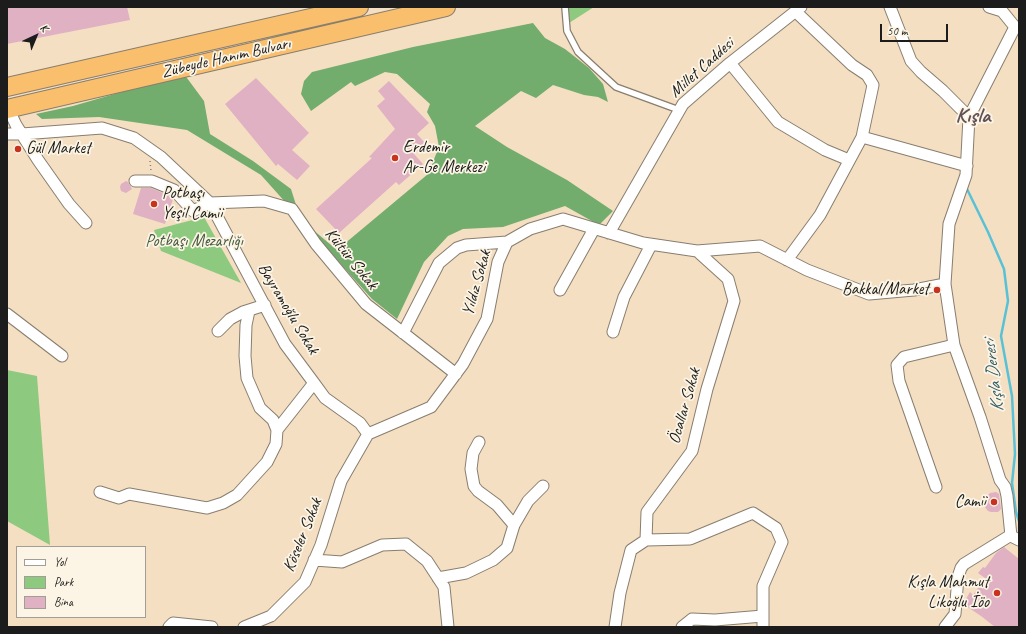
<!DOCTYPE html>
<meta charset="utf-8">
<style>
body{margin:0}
#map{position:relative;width:1026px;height:634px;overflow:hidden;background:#f5dfc2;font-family:Caveat,sans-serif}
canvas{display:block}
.frame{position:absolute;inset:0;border:8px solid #1c1c1c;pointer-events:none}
.legend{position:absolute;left:16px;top:546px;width:130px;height:72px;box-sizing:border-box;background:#fcf5e5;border:1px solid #a29e95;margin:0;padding:5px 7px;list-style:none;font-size:12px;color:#1c1c1c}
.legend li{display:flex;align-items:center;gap:8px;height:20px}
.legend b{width:20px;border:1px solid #a29e95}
.north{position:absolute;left:16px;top:16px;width:40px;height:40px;-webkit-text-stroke:3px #fcf5e5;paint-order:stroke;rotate:44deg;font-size:11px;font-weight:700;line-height:16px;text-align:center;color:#1c1c1c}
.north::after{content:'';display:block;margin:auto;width:14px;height:18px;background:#1c1c1c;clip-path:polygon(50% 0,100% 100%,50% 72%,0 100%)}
.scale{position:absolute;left:880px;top:24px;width:68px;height:18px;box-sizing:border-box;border:2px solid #1c1c1c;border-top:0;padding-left:5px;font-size:12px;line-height:14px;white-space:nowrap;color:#1c1c1c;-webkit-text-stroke:3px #fcf5e5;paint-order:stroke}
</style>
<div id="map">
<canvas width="1026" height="634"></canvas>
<div class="frame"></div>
<ul class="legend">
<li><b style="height:5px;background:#fff"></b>Yol</li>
<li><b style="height:11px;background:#8dc97e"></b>Park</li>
<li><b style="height:11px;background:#e0b0c3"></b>Bina</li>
</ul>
<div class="north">K</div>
<div class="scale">50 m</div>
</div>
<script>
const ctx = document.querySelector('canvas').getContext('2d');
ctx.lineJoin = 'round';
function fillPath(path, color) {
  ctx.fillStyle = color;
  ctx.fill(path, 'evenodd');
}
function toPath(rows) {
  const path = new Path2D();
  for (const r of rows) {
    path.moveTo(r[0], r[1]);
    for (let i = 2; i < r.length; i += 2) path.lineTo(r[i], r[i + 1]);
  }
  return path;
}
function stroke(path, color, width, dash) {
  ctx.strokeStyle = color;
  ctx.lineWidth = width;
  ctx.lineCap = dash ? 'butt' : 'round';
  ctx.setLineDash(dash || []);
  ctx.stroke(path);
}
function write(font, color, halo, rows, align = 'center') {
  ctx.font = font + ' Caveat,sans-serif';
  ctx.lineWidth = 3.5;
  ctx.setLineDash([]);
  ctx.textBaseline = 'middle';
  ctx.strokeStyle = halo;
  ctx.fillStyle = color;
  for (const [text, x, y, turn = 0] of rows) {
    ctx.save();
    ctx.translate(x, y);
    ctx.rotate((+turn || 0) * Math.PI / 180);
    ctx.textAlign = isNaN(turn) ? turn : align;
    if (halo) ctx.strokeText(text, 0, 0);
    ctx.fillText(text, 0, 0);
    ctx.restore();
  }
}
fillPath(toPath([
 [566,7,594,7,569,23],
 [204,217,241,283,161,251,154,230],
 [7,370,37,376,50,545,7,521]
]), '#8dc97e');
fillPath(toPath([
 [533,23,545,38,565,49,589,68,603,84,608,102,598,97,584,95,553,85,536,98,521,91,475,126,507,147,567,180,613,211,599,225,565,206,503,227,463,229,448,236,424,262,397,319,372,299,261,175,187,130,99,117,42,119,36,114,73,106,184,74,204,101,210,134,253,161,291,189,297,208,312,229,337,250,428,174,439,147,435,126,427,112,430,104,397,74,385,72,355,86,351,82,311,111,301,94,304,81,312,72,413,47]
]), '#72ad6d');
stroke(toPath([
 [967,189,988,232,1004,269,1008,301,1001,336,1012,396,1015,454,1012,483,1016,512,1019,521]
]), '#59c1d6', 2.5);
fillPath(toPath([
 [7,7,127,7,130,20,7,44],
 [256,78,309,133,292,150,310,166,297,180,278,164,276,166,225,104],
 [389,81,429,123,417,134,426,144,414,154,423,164,399,185,396,182,339,233,316,209,372,158,369,157,395,129,377,106,385,99,378,91],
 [126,181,128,182,132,189,126,193,121,191,120,187,121,184],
 [141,188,151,188,170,196,173,199,165,224,133,214],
 [996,492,999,494,1001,509,998,512,991,512,988,511,984,506,983,500,990,493],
 [1004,547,1019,559,1019,627,995,627,981,616,963,604,970,592,973,595,985,578,978,573,983,567,985,568,996,553]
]), '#e0b0c3');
const service = toPath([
 [565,7,567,31,578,52,616,87,679,110]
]);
const minor = toPath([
 [890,7,911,61,921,72,943,91,969,117],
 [989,7,1002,11,1015,27],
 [730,63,778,122,825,150,849,160],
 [8,108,16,125,38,160,69,204,86,223],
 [7,134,22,134,102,128,134,138,161,157,210,203,285,344,314,383,325,398,360,423,368,434],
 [862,137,967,166],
 [135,181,152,181,174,190,193,211,210,203,264,201,292,209,316,244,366,304,456,374],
 [609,233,683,104,730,63,801,7],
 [697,251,760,246,807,270,869,294,914,290,945,284,954,345,980,417,1000,480,1005,487,1007,496,1011,536,1019,540],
 [787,260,820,215,862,137,873,85,867,75,852,65,796,12],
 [945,284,949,224,966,175,969,117,1015,27,1019,28],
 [560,290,594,229],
 [7,314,62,356],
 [218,331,230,319,243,312,265,305],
 [613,332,624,297,651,245],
 [403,333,439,263,457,248,466,245,507,242],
 [277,430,314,383],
 [368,434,431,407,463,364,487,319,498,262,507,242,530,229,563,219,643,243,697,251,728,279,734,301,707,389,692,451,647,512,646,540],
 [479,442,473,453,471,469,474,486,478,491,497,505,514,525],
 [936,487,899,381,897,365,904,357,954,345],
 [100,492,119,498,129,494,207,508,223,503,237,495,267,462,276,444,277,430,273,420,260,408,247,378,245,356,246,325,249,311],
 [646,540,690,539,753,513,776,528,782,542,763,586,763,627],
 [314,560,342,562,382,545,406,544,427,561,444,587,448,627],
 [438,578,466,573,493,560,507,548,514,525,528,501,543,486],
 [169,627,173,623,212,627],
 [244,627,271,616,305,582,321,545,341,481,368,434],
 [615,627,620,593,631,550,646,540],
 [682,627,692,619,715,620,763,616],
 [945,627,955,614,958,577,961,568,964,564,1011,535]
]);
const trunk = toPath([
 [7,87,359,7],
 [7,109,446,7]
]);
stroke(service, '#887e6f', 8);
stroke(minor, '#887e6f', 13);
stroke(trunk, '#887e6f', 20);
stroke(toPath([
 [150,161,151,171]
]), '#887e6f', 1.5, [1, 3]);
stroke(service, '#fff', 5.5);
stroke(minor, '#fff', 11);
stroke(trunk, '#f9bf6d', 18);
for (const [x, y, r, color] of [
 [18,149,4,"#c8321e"],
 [395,158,4,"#c8321e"],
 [154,204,4,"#c8321e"],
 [937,290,4,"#c8321e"],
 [994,502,4,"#c8321e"],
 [997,593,4,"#c8321e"]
]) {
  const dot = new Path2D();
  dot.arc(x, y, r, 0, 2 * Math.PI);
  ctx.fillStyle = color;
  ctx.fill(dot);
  stroke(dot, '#fcf5e5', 1.5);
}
write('17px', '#1c1c1c', '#fcf5e5', [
 ["Zübeyde Hanım Bulvarı",226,58,-13],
 ["Millet Caddesi",702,68,-42],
 ["Kültür Sokak",351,259,51],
 ["Yıldız Sokak",477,283,-74],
 ["Bayramoğlu Sokak",288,309,59],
 ["Öcallar Sokak",685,406,-74],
 ["Köseler Sokak",303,535,-68]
]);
write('17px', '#1c1c1c', '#fcf5e5', [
 ["Erdemir",403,148],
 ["Ar-Ge Merkezi",403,168],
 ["Gül Market",26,149],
 ["Potbaşı",162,194],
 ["Yeşil Camii",162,214],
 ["Bakkal/Market",929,290,"right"],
 ["Camii",986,502,"right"],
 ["Kışla Mahmut",989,583,"right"],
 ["Likoğlu İöo",989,603,"right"]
], 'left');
write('17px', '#44593e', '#fcf5e5', [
 ["Potbaşı Mezarlığı",194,242]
]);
write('italic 18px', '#345e66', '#fcf5e5', [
 ["Kışla Deresi",994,376,-97]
]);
write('bold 21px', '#615056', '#fcf5e5', [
 ["Kışla",973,116]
]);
</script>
